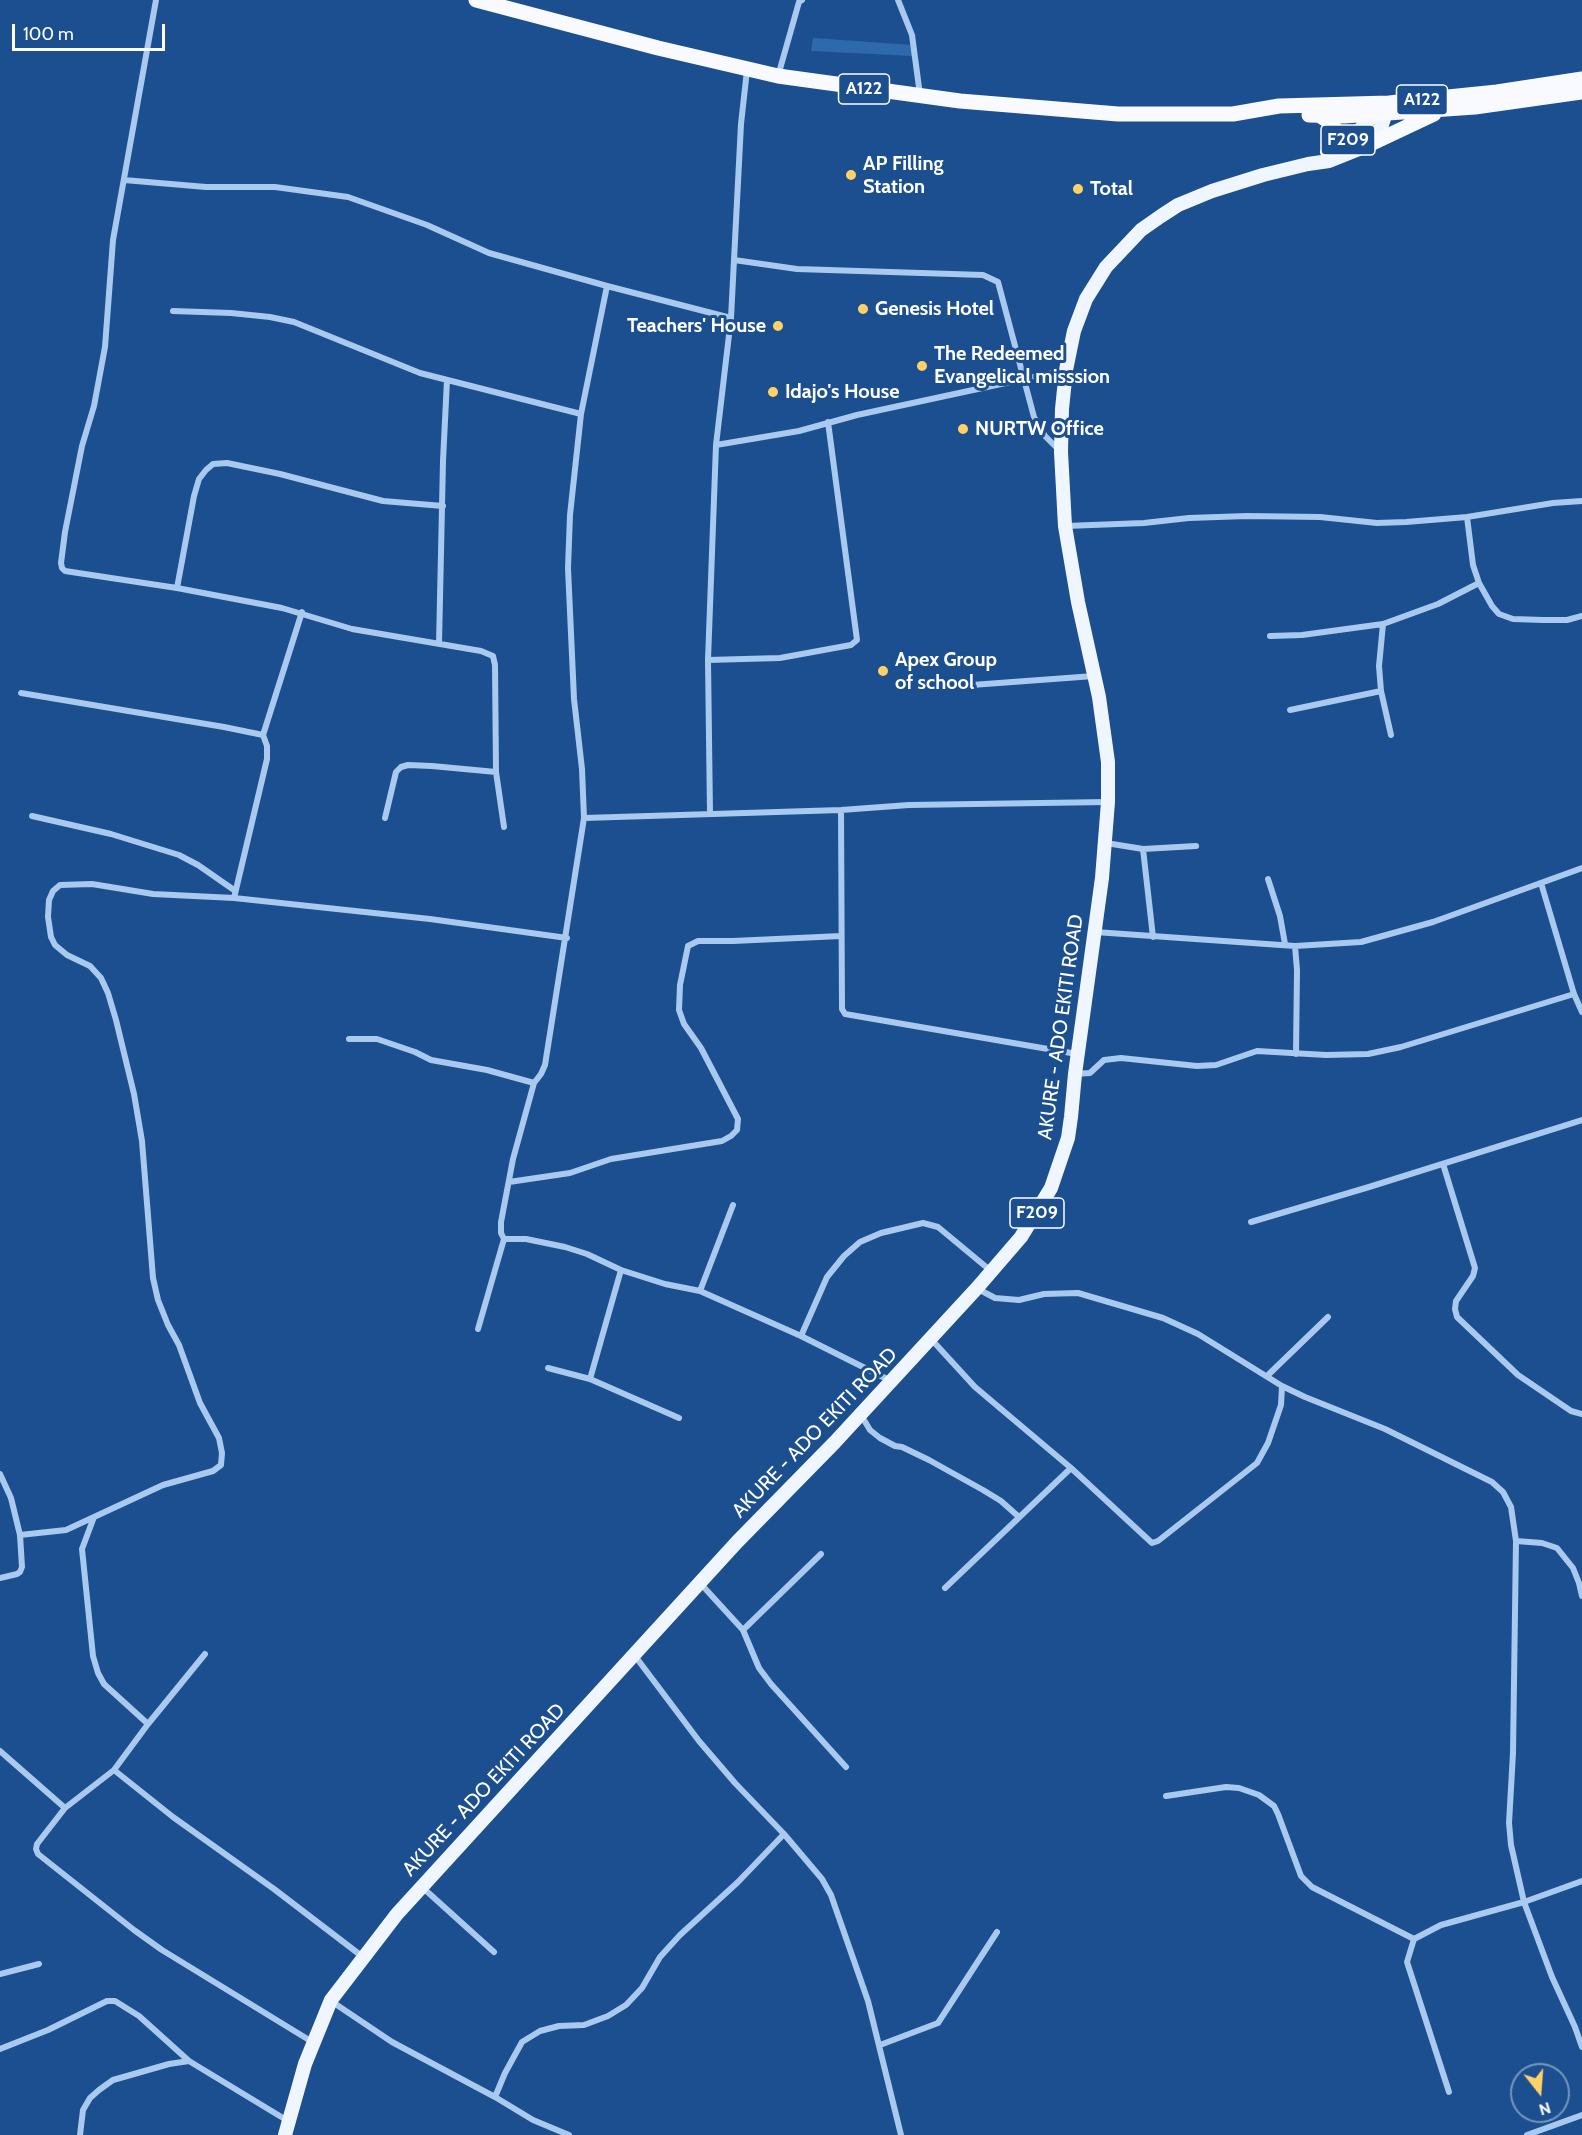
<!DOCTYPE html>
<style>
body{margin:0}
#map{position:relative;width:1582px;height:2135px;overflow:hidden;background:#1b4f8f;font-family:Cabin,sans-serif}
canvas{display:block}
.north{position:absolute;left:1510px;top:2063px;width:60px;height:60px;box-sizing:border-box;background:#1b4f8f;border:2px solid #7695bc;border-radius:50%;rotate:163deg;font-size:16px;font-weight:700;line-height:24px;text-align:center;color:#fff}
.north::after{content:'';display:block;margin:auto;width:21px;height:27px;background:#ffd166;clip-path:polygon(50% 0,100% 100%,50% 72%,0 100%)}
.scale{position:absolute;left:12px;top:24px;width:153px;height:27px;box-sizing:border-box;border:3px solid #fff;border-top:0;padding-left:8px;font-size:18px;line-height:21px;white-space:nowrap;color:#fff;-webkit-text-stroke:4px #1b4f8f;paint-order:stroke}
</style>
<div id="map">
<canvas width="1582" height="2135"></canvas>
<div class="north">N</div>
<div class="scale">100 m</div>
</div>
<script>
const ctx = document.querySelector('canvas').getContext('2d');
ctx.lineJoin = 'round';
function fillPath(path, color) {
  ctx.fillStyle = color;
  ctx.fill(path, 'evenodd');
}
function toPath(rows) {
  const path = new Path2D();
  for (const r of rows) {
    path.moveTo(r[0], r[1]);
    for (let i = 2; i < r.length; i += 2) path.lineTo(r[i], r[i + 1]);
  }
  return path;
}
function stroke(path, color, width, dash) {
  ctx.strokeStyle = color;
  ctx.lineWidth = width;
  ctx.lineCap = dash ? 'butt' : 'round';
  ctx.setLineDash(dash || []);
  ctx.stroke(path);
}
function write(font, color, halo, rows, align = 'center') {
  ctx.font = font + ' Cabin,sans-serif';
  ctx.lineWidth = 6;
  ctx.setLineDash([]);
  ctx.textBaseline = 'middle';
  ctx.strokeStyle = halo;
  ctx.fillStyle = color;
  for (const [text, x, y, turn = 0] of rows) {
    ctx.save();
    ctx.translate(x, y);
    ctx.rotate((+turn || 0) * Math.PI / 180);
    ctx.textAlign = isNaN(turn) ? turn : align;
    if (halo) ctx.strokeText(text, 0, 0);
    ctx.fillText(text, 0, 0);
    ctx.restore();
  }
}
fillPath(toPath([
 [813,38,913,45,912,56,811,51]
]), '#2e69ad');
stroke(toPath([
 [156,0,113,240,105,347,94,406,82,446,65,532,61,563,62,568,65,571,177,588,282,608,352,629,481,651,493,656,495,665,496,772,504,827],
 [898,0,912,35,920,95],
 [778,76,799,2,802,0],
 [124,180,206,187,275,187,348,197,427,225,489,253,607,286,731,318],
 [734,260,797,269,983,275,998,282,1034,417,1045,436,1059,450],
 [173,311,231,313,270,317,294,322,420,373,581,414],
 [716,445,799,431,857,415,1066,370],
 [1467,517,1473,565,1479,583,1492,606,1499,614,1513,619,1543,620,1567,620,1582,616],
 [1066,526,1144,523,1189,518,1247,516,1320,517,1377,523,1406,522,1467,517,1553,503,1582,501],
 [177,588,194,496,199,479,206,470,213,464,227,463,280,474,383,501,443,506],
 [1383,624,1379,666,1381,691,1391,735],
 [1270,636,1302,635,1383,624,1438,604,1479,583],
 [439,644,443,461,447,380],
 [708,660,780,658,851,645,857,640,828,422],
 [931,688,1094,676],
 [21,693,224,727,263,735],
 [1290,710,1381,691],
 [841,810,842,1009,845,1014,1077,1054],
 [710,814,708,660,716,445,731,318,741,124,747,70],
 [32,816,111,834,179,855,198,865,234,890],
 [385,818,396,772,401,767,408,765,432,766,496,772],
 [584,818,841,810,909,805,1107,802],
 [1106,843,1143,849,1196,846],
 [1143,849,1153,937],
 [1268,879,1280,916,1285,944],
 [1541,883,1574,994,1582,1012],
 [234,898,267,759,267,746,263,735,302,612],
 [1095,932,1295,946,1361,942,1433,922,1582,868],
 [1295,946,1297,970,1296,1054],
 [349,1039,377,1039,415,1052,431,1060,487,1070,534,1083],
 [1075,1074,1090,1073,1104,1060,1121,1058,1197,1066,1216,1065,1257,1051,1326,1055,1368,1054,1401,1047,1574,994],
 [1443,1164,1475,1268,1473,1276,1456,1301,1455,1309,1457,1317,1518,1375,1571,1411,1582,1414],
 [509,1182,570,1173,611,1159,722,1141,731,1136,737,1130,738,1119,701,1048,684,1024,679,1010,680,985,688,946,698,941,733,941,841,936],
 [1251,1222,1369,1187,1582,1120],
 [504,1239,526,1239,565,1247,587,1254,621,1270,665,1284,700,1291,801,1336,891,1381],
 [978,1289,995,1298,1019,1300,1044,1294,1078,1293,1163,1318,1198,1334,1282,1386,1305,1397,1385,1429,1492,1482,1503,1492,1511,1507,1516,1541,1513,1753,1509,1823,1511,1845,1524,1902,1552,1977,1575,2027,1582,2047],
 [700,1291,733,1205],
 [478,1329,504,1239,501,1233,501,1222,513,1159,534,1083,541,1074,545,1065,584,818,582,769,574,699,568,568,570,515,581,414,607,286],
 [801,1336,827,1277,844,1256,860,1242,881,1233,923,1223,938,1227,991,1271],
 [931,1339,975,1387,1071,1468,1152,1543,1158,1541,1257,1463,1268,1443,1281,1405,1282,1386],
 [548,1368,590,1379,679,1418],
 [1267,1376,1328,1317],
 [590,1379,621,1270],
 [861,1415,870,1430,880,1438,895,1446,902,1447,929,1460,983,1490,1001,1501,1019,1517],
 [0,1474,11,1498,20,1535],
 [94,1517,82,1549,93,1656,98,1673,104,1684,148,1724,114,1770,65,1808,37,1844,36,1849,38,1854,134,1930,162,1950,314,2043],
 [1516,1541,1542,1543,1557,1548,1573,1568,1579,1583,1582,1596],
 [0,1578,17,1574,20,1572,22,1567,20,1535,66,1530,163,1485,213,1471,221,1465,222,1453,219,1438,200,1403,179,1345,168,1325,158,1300,153,1278,142,1141,134,1094,116,1020,108,993,101,978,90,966,67,955,55,945,51,937,48,917,49,900,53,891,60,885,92,884,153,894,234,898,430,919,567,938],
 [700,1583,743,1630,759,1668,771,1684,846,1767],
 [945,1588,1071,1468],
 [743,1630,821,1554],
 [635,1656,699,1741,735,1783,784,1834,822,1879,831,1895,868,2001,901,2135],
 [148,1724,205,1654],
 [0,1751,65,1808],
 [114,1770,173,1817,274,1889,363,1957],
 [1166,1796,1226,1787,1239,1788,1259,1795,1274,1806,1278,1814,1301,1876,1312,1887,1414,1939],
 [422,1887,494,1952],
 [0,1974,39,1964],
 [331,2001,392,2042,495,2097,533,2120,569,2135],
 [880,2045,938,2023,997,1932],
 [0,2049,48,2030,107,2001,115,2001,139,2016,189,2061,288,2121],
 [1449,2092,1407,1962,1414,1939,1441,1925,1524,1902,1582,1881],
 [495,2097,505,2073,522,2042,540,2031,559,2026,584,2025,608,2016,626,2005,642,1988,660,1957,680,1935,738,1882,784,1834],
 [80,2135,83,2110,90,2098,99,2090,113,2080,169,2064,189,2061],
 [1527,2135,1582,2115]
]), '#a9c9ee', 6);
stroke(toPath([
 [1327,152,1355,135,1373,115,1374,107],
 [285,2135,305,2064,331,2000,397,1914,737,1542,835,1442,977,1288,1021,1237,1051,1188,1068,1138,1071,1117,1075,1074,1102,878,1108,802,1108,762,1099,697,1078,602,1065,526,1061,452,1062,409,1066,370,1074,331,1086,299,1106,267,1141,230,1161,216,1178,205,1212,191,1263,175,1308,164,1329,161,1364,147,1376,135,1382,125,1389,103]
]), '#f0f6ff', 14);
stroke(toPath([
 [476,0,658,48,778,76,960,101,1118,114,1233,114,1279,106,1389,103,1497,92,1582,79],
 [1309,115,1344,116,1475,107,1582,92],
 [1319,115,1331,123,1335,129,1336,140,1331,151],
 [1364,147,1434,114]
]), '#f8faff', 15);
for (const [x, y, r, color] of [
 [851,175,6,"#ffd166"],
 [1078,189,6,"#ffd166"],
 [863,309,6,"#ffd166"],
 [778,326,6,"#ffd166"],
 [922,366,6,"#ffd166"],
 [773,392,6,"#ffd166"],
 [963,429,6,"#ffd166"],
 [883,671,6,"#ffd166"]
]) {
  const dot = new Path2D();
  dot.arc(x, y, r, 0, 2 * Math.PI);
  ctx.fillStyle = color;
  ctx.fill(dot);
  stroke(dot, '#1b4f8f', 2);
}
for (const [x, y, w] of [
 [864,89,51],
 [1422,100,51],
 [1348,140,54],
 [1037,1213,54]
]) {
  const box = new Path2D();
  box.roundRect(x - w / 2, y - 15, w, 30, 4.5);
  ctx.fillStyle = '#1b4f8f';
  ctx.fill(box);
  stroke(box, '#fff', 1.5);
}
write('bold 18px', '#fff', null, [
 ["A122",864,89],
 ["A122",1422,100],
 ["F209",1348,140],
 ["F209",1037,1213]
]);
write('bold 20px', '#fff', '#1b4f8f', [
 ["AP Filling",863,164],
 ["Station",863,187],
 ["Total",1090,189],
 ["Genesis Hotel",875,309],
 ["Teachers' House",766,326,"right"],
 ["The Redeemed",934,354],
 ["Evangelical misssion",934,377],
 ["Idajo's House",785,392],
 ["NURTW Office",975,429],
 ["Apex Group",895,660],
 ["of school",895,683]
], 'left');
write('20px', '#fff', '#1b4f8f', [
 ["AKURE - ADO EKITI ROAD",1061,1027,-82],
 ["AKURE - ADO EKITI ROAD",815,1433,-46],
 ["AKURE - ADO EKITI ROAD",484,1790,-47]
]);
</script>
